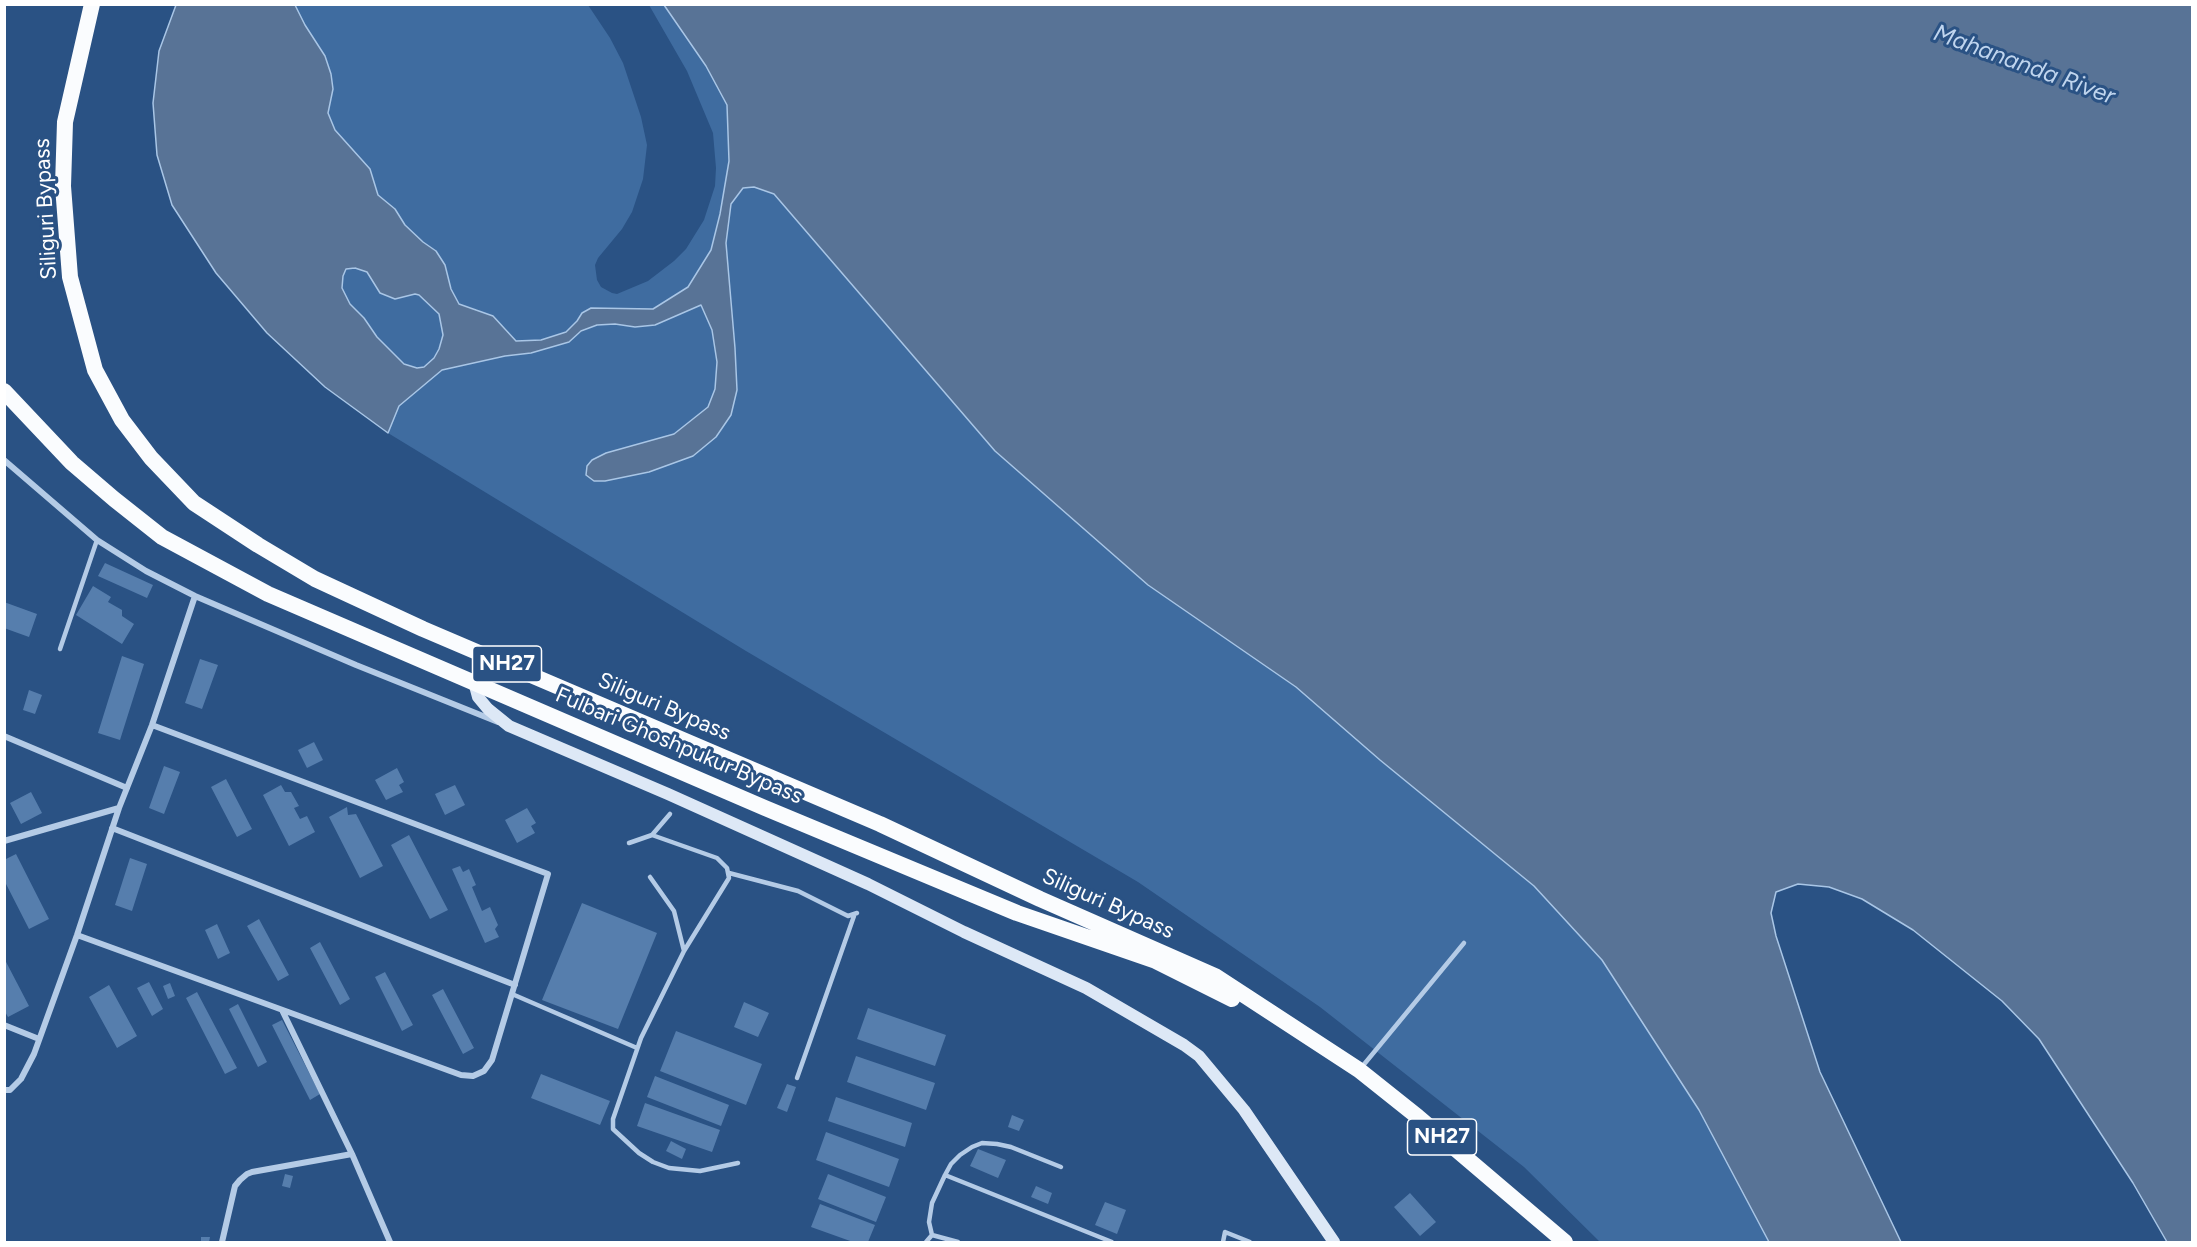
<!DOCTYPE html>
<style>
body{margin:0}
#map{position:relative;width:2197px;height:1247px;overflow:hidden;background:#2a5284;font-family:Figtree,sans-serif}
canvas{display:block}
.frame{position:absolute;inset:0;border:6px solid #fff;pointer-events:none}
</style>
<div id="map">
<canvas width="2197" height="1247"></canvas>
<div class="frame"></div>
</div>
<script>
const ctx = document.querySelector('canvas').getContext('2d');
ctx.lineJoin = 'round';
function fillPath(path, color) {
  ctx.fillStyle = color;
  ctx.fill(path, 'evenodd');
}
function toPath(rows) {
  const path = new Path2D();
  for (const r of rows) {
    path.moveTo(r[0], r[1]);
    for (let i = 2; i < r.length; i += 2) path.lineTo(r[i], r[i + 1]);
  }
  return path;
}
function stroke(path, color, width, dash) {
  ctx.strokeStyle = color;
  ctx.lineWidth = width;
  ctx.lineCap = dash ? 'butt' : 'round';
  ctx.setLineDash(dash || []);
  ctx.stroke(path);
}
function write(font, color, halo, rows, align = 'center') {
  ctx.font = font + ' Figtree,sans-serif';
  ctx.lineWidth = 6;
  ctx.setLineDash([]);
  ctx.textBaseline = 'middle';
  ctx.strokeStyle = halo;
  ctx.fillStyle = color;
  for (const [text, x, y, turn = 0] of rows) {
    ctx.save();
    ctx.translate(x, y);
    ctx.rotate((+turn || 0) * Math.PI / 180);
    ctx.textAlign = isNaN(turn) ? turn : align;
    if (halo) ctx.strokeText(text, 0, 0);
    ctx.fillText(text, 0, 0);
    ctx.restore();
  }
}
fillPath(toPath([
 [295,5,588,5,610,38,623,63,641,117,647,145,643,179,632,212,622,229,598,258,595,265,597,280,601,287,612,293,617,294,648,281,674,261,686,249,704,220,715,186,716,168,713,133,687,71,649,5,664,5,706,66,727,105,729,161,720,214,711,250,688,287,653,309,590,308,582,313,577,321,566,332,541,340,516,341,505,328,478,310,459,304,451,289,445,265,436,251,423,242,405,225,395,209,378,195,370,169,335,130,328,113,333,89,331,74,325,56,305,25],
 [754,187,774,194,995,451,1148,585,1296,687,1380,760,1534,886,1602,960,1699,1110,1769,1242,1600,1242,1524,1167,1320,1007,1138,882,746,651,388,433,399,406,442,370,505,356,531,353,568,342,581,332,597,325,615,324,635,327,655,325,701,304,712,330,717,362,715,389,708,407,674,434,606,453,592,460,649,472,737,390,735,348,726,243,728,221,731,203,743,188],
 [355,268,367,271,380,293,395,299,415,294,419,295,439,314,443,335,439,349,434,358,424,367,417,368,404,364,377,337,364,318,350,304,342,288,343,276,346,269]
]), '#3f6ca0');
const water = toPath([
 [176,5,295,5,305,25,325,56,331,74,333,89,328,113,335,130,370,169,378,195,395,209,405,225,423,242,436,251,445,265,451,289,459,304,493,316,516,341,541,340,566,332,577,321,582,313,591,308,653,309,688,287,711,250,720,214,729,161,727,105,706,66,664,5,2192,5,2192,1242,2167,1242,2133,1183,2039,1039,2002,1001,1913,930,1862,899,1829,887,1798,884,1776,892,1771,913,1776,936,1820,1072,1901,1242,1769,1242,1699,1110,1602,960,1534,886,1380,760,1296,687,1148,585,995,451,774,194,754,187,743,188,731,204,726,243,735,348,737,390,731,415,716,437,693,456,649,472,605,481,594,481,586,475,587,466,592,460,606,453,674,434,708,407,715,389,717,362,712,330,701,305,655,325,635,327,615,324,597,325,581,331,569,342,531,353,505,356,442,370,399,406,388,433,325,387,267,333,216,273,172,205,157,155,153,103,159,51,176,5],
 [355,268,367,272,380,293,395,299,415,294,419,295,439,314,443,335,439,349,434,358,424,367,417,368,404,364,377,337,364,318,350,304,342,288,343,276,346,269,355,268]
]);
fillPath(water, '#587396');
stroke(water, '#a9c6e6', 1.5);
fillPath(toPath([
 [105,563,153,585,147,598,98,576],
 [93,586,111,597,108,602,122,610,122,616,134,624,122,644,76,615],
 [4,602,37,614,29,637,4,628],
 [122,656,144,664,120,740,98,733],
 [200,659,218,665,202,709,185,703],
 [29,690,42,695,35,714,23,710],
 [314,742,323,760,307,768,298,750],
 [164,766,180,772,164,814,149,808],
 [397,768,404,782,399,785,403,792,386,800,375,780],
 [226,779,252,829,237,837,211,787],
 [281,785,285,792,291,792,299,806,294,808,300,819,307,816,315,832,289,846,263,795],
 [455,785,465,805,445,815,435,794],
 [31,792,42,813,21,824,10,803],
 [347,807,348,815,356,814,383,866,360,878,329,817],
 [527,808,536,823,531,826,535,833,517,843,505,820],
 [409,835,448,910,430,919,391,845],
 [16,854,49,919,29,929,4,880,4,860],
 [130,858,147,864,132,911,115,905],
 [460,866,463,872,469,869,476,885,472,887,482,911,490,907,498,925,495,929,499,937,485,943,452,869],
 [582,903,657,933,618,1029,542,1000],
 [259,919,289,975,278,981,247,926],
 [217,924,230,953,218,959,205,930],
 [320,942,350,999,340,1005,310,948],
 [4,958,29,1006,8,1017,4,1010],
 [385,972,413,1025,402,1031,375,977],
 [149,982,163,1009,152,1016,137,988],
 [170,983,175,996,168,999,163,986],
 [109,985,137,1036,117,1048,89,997],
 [443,989,474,1048,463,1054,432,995],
 [197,992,237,1068,225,1074,186,998],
 [744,1002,769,1013,758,1037,734,1027],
 [238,1004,267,1062,258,1067,229,1009],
 [868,1008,946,1035,935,1066,857,1039],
 [282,1020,320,1094,310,1100,272,1025],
 [676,1031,762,1064,746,1105,660,1071],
 [856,1056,935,1083,926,1110,847,1082],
 [541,1074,610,1101,600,1125,531,1098],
 [655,1076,729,1105,721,1126,647,1097],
 [787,1084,796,1087,787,1112,777,1108],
 [836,1097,912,1123,905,1147,828,1121],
 [645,1103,720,1130,712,1152,637,1126],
 [1012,1115,1024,1120,1019,1131,1008,1127],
 [826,1132,899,1159,889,1187,816,1160],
 [671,1141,686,1149,682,1159,666,1151],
 [978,1149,1006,1160,998,1178,970,1166],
 [285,1174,293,1176,290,1188,282,1186],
 [828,1174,886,1197,876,1222,818,1199],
 [1036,1186,1052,1193,1048,1204,1031,1197],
 [1410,1193,1436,1222,1420,1236,1394,1207],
 [1105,1202,1126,1210,1117,1234,1095,1225],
 [820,1204,875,1225,868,1242,853,1242,811,1227],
 [201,1237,210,1237,209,1242,201,1242]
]), '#567ead');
stroke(toPath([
 [60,649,97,540],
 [652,835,717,858,727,868,729,878,684,951,641,1038,613,1119,613,1129,639,1153,653,1162,669,1168,700,1171,738,1163],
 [629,843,652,835,670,814],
 [729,873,798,891,848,916,857,913],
 [650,877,674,911,684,951],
 [512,994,637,1048],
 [1361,1068,1464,943],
 [797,1078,854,916],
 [945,1175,1112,1242],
 [926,1242,932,1235],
 [958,1242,932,1235,929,1222,932,1203,945,1175,951,1164,960,1155,972,1147,982,1143,997,1144,1011,1147,1061,1167],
 [1223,1242,1225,1232,1250,1242]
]), '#b4cbe6', 4.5);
stroke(toPath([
 [4,460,97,540,146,571,195,596,356,665,498,722],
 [4,736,127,788],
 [112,828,515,985],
 [4,841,119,808],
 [77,935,461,1075,473,1076,484,1071,492,1060,548,874,152,725],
 [282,1010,352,1154,390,1242],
 [4,1025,39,1039],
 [4,1090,10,1090,21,1079,34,1054,77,935,119,808,152,725,195,596],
 [222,1242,235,1186,240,1180,247,1174,252,1172,352,1154]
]), '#b4cbe6', 6);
stroke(toPath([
 [474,682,478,697,488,709,509,726,668,794,868,884,964,932,1086,988,1184,1045,1199,1056,1244,1110,1334,1242]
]), '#dde8f6', 12);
stroke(toPath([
 [92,4,65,122,63,186,70,277,95,370,122,420,151,458,194,503,258,545,315,579,423,629,880,824,1040,899,1215,976,1359,1070,1418,1117,1565,1242],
 [4,391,72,463,114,499,162,537,268,594,765,808,1017,913,1156,961,1232,999]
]), '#fafcfe', 16);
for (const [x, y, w] of [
 [507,664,69],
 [1442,1137,69]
]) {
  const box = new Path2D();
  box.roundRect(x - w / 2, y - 18, w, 36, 4.5);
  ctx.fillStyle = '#2a5284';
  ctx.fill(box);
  stroke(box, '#fff', 1.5);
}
write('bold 21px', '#fff', null, [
 ["NH27",507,664],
 ["NH27",1442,1137]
]);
write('22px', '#fff', '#2a5284', [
 ["Siliguri Bypass",46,209,-93],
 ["Siliguri Bypass",664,707,23],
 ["Fulbari Ghoshpukur Bypass",679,746,23],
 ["Siliguri Bypass",1108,904,24]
]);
write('italic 24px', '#c0d5ee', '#2a5284', [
 ["Mahananda River",2024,65,20]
]);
</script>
